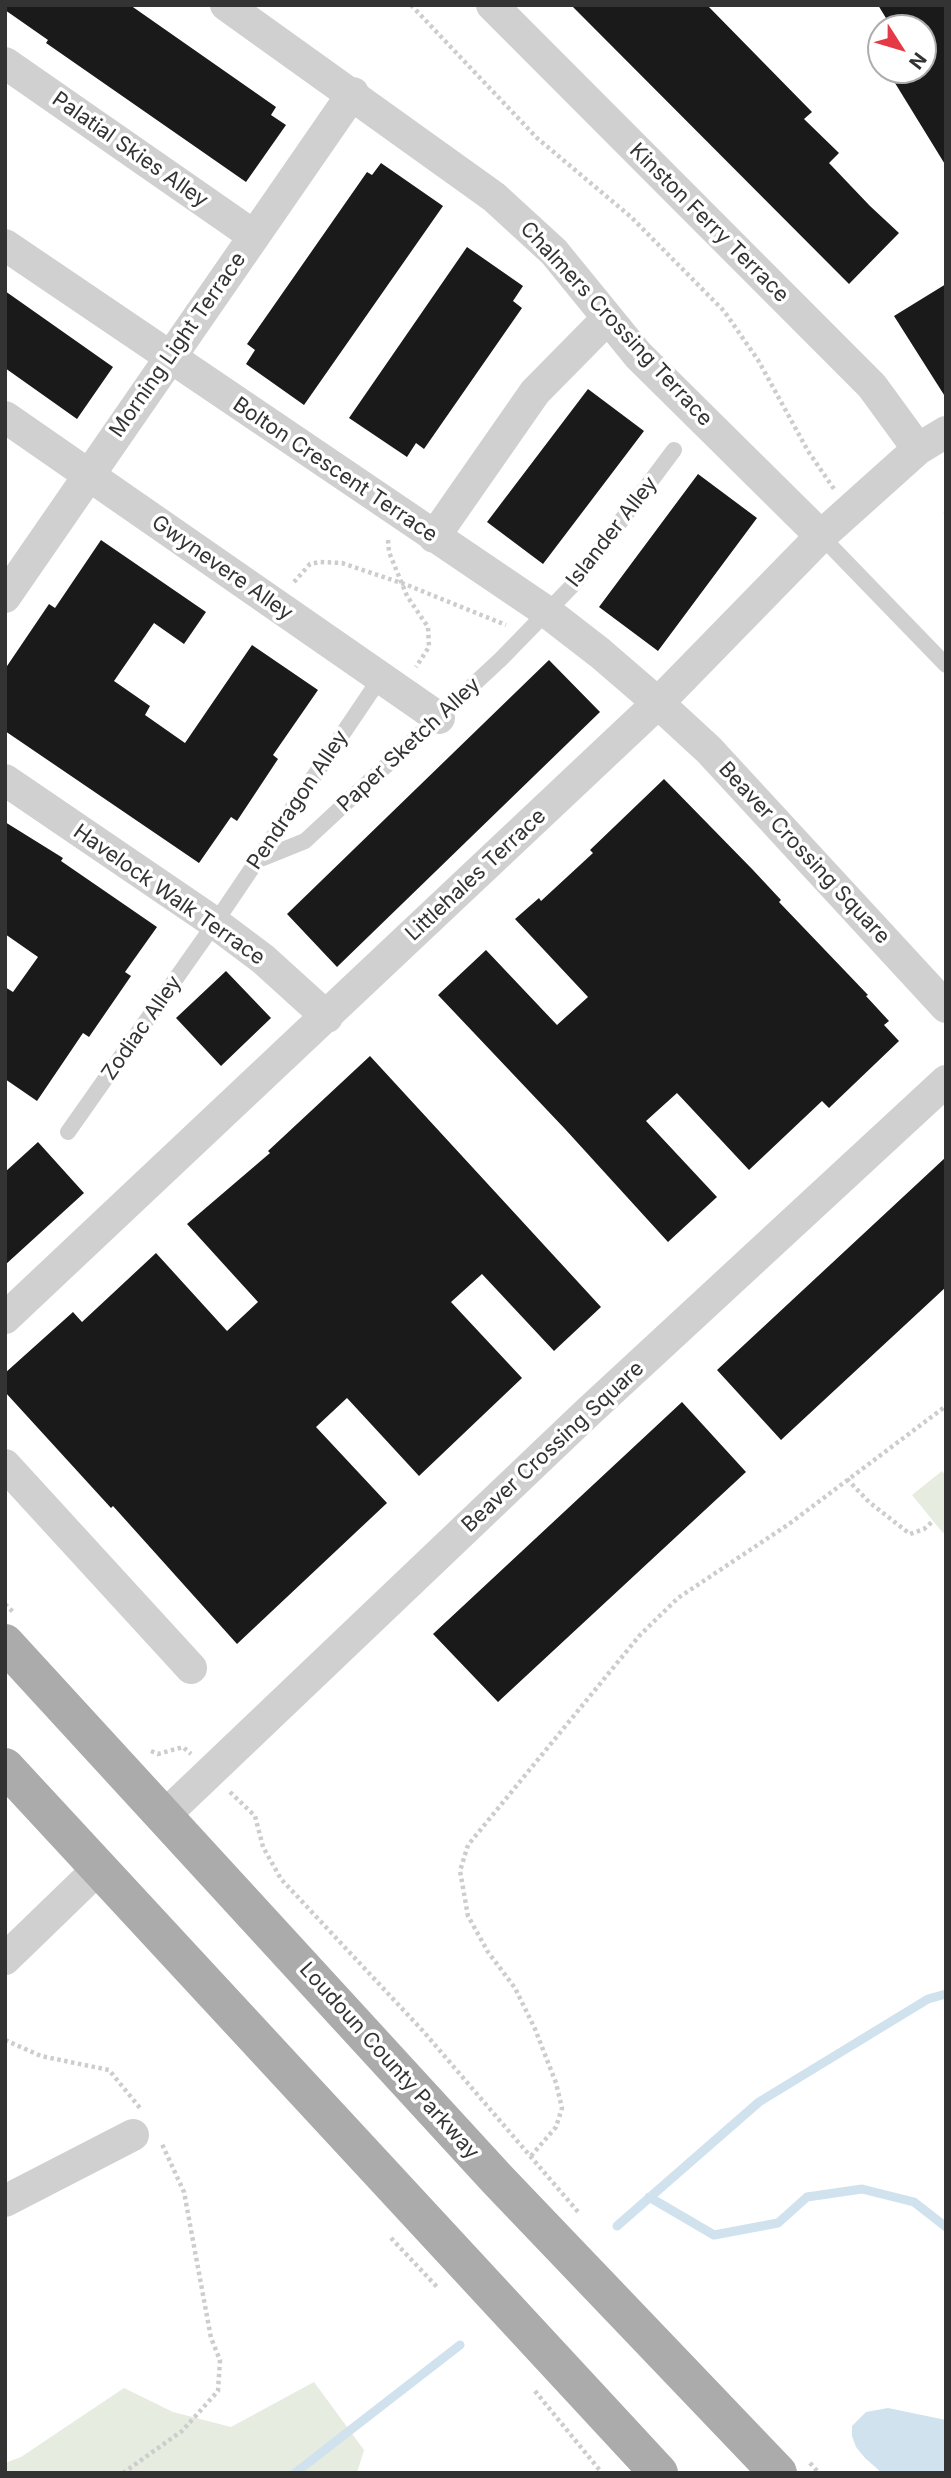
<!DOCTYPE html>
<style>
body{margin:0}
#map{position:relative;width:951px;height:2478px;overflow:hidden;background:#fff;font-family:Inter,sans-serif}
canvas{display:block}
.frame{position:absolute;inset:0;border:7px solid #333;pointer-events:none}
.north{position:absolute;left:867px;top:14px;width:70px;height:70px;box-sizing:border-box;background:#fff;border:2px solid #adadad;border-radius:50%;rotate:127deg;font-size:19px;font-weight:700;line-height:28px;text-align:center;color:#333}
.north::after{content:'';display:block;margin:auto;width:24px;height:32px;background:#e63946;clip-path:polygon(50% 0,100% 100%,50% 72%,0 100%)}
</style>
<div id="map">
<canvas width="951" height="2478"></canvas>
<div class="frame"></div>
<div class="north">N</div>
</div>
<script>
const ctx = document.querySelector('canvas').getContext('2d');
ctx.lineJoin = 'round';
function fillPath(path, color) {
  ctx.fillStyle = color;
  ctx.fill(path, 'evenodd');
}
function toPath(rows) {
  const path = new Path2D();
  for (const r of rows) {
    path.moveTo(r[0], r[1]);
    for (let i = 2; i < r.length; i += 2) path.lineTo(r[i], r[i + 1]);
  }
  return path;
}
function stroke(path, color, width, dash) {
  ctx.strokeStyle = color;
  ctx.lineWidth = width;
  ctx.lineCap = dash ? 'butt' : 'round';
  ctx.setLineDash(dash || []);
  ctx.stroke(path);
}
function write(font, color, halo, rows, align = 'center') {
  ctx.font = font + ' Inter,sans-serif';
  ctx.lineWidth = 7;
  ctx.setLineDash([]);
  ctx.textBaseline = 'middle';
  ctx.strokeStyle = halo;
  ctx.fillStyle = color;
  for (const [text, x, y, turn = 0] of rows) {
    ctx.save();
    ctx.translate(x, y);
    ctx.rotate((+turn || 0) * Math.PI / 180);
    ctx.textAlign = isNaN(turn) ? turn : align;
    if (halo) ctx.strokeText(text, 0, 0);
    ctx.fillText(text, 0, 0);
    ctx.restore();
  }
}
fillPath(toPath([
 [942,1471,946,1476,946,1531,943,1533,912,1495],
 [314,2382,364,2450,357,2473,5,2473,5,2463,21,2457,124,2388,173,2412,231,2427]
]), '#e6ecdf');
fillPath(toPath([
 [888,2408,946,2420,946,2473,882,2473,865,2458,856,2447,852,2436,852,2426,866,2412]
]), '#cfe2ee');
stroke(toPath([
 [649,2197,714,2235,778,2223,807,2197,862,2189,914,2202,946,2227],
 [617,2226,759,2102,928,1999,946,1994],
 [295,2473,460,2345]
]), '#cfe2ee', 9);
fillPath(toPath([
 [5,5,130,5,276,107,271,115,286,125,246,182,46,43,48,40,5,10],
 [571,5,707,5,812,112,804,119,839,153,829,163,870,206,899,233,849,284],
 [878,5,946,5,946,166,887,70,923,70,923,28,892,28],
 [381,163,443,206,304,405,246,364,255,350,247,344,367,172,372,175],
 [467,247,523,286,513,301,522,308,424,449,416,443,407,457,349,418],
 [946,284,946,398,894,316],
 [5,291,113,367,77,419,5,368],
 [588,389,644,431,543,564,487,522],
 [698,474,757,518,658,651,599,607],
 [101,540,206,612,184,644,154,623,114,681,150,706,145,715,185,743,252,645,318,690,273,755,278,759,237,821,231,817,199,863,5,731,5,669,49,604,55,608],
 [549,660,600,712,337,967,287,914],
 [664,779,753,870,781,900,779,902,868,995,866,996,889,1021,884,1025,899,1041,829,1108,822,1101,749,1170,677,1093,646,1121,717,1197,668,1242,565,1129,438,995,486,950,557,1025,588,997,515,919,539,898,541,901,593,853,590,850],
 [5,822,63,858,61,861,157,927,125,972,131,976,89,1037,83,1033,37,1101,5,1079,5,987,13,992,38,957,5,934],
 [226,971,271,1018,221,1066,176,1018],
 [370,1056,601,1307,554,1351,482,1274,451,1302,522,1378,419,1476,347,1398,316,1427,387,1503,237,1644,113,1506,111,1508,5,1392,5,1373,73,1312,82,1322,156,1253,227,1331,258,1302,187,1224,270,1153,268,1151],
 [38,1142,84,1193,5,1265,5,1172],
 [946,1157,946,1287,781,1440,717,1370],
 [682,1402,746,1472,498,1702,433,1634]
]), '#1a1a1a');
stroke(toPath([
 [411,5,537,138,631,217,724,311,758,360,808,451,834,489],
 [946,512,946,514],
 [388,540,389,552,407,596,428,627,429,647,416,667],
 [294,582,310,564,320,562,342,563,407,585,506,625],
 [847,1479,869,1502,910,1534,924,1529,933,1521],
 [5,1604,13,1612],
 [151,1751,158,1754,183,1747,191,1754],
 [230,1792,255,1816,263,1847,281,1879,423,2031,579,2213],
 [5,2040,41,2056,109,2070,140,2108],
 [531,2156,556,2127,562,2108,556,2083,535,2029,515,1988,488,1952,468,1916,460,1871,468,1845,640,1635,678,1598,789,1524,946,1406],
 [391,2238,438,2288],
 [535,2391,602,2473],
 [810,2463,819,2473],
 [123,2473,182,2431,218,2391,220,2360,211,2338,184,2192,161,2142]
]), '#cdcdcd', 4.5, [3.5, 3.5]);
stroke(toPath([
 [821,536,946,665],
 [258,860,305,841,501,659,573,585,674,450],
 [68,1132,215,923,381,677]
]), '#d0d0d0', 16);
stroke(toPath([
 [226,5,494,197,554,252,638,355,821,536],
 [492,5,872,386,918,449],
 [5,63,254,236],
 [5,245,547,612,600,653,658,703,709,750,946,1007],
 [5,417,439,718],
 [434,537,535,392,607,319],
 [5,597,353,93],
 [5,780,215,923,263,959,327,1017],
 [5,1318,658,703,821,536,918,449,946,432],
 [5,1465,191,1668],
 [164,1816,587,1413,946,1081],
 [5,1959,99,1868],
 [5,2201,133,2135]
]), '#d0d0d0', 32);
stroke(toPath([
 [5,1643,497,2179,778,2473],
 [5,1767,659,2473]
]), '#ababab', 38);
write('21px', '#333', '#fff', [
 ["Palatial Skies Alley",130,150,35],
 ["Kinston Ferry Terrace",709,223,45],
 ["Chalmers Crossing Terrace",616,324,47],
 ["Morning Light Terrace",178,345,-55],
 ["Bolton Crescent Terrace",335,470,34],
 ["Islander Alley",612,532,-52],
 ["Gwynevere Alley",222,568,35],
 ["Paper Sketch Alley",409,745,-43],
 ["Pendragon Alley",298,800,-56],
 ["Beaver Crossing Square",804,853,47],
 ["Littlehales Terrace",476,875,-43],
 ["Havelock Walk Terrace",169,895,35],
 ["Zodiac Alley",142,1028,-55],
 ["Beaver Crossing Square",553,1447,-43],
 ["Loudoun County Parkway",389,2061,48]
]);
</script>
